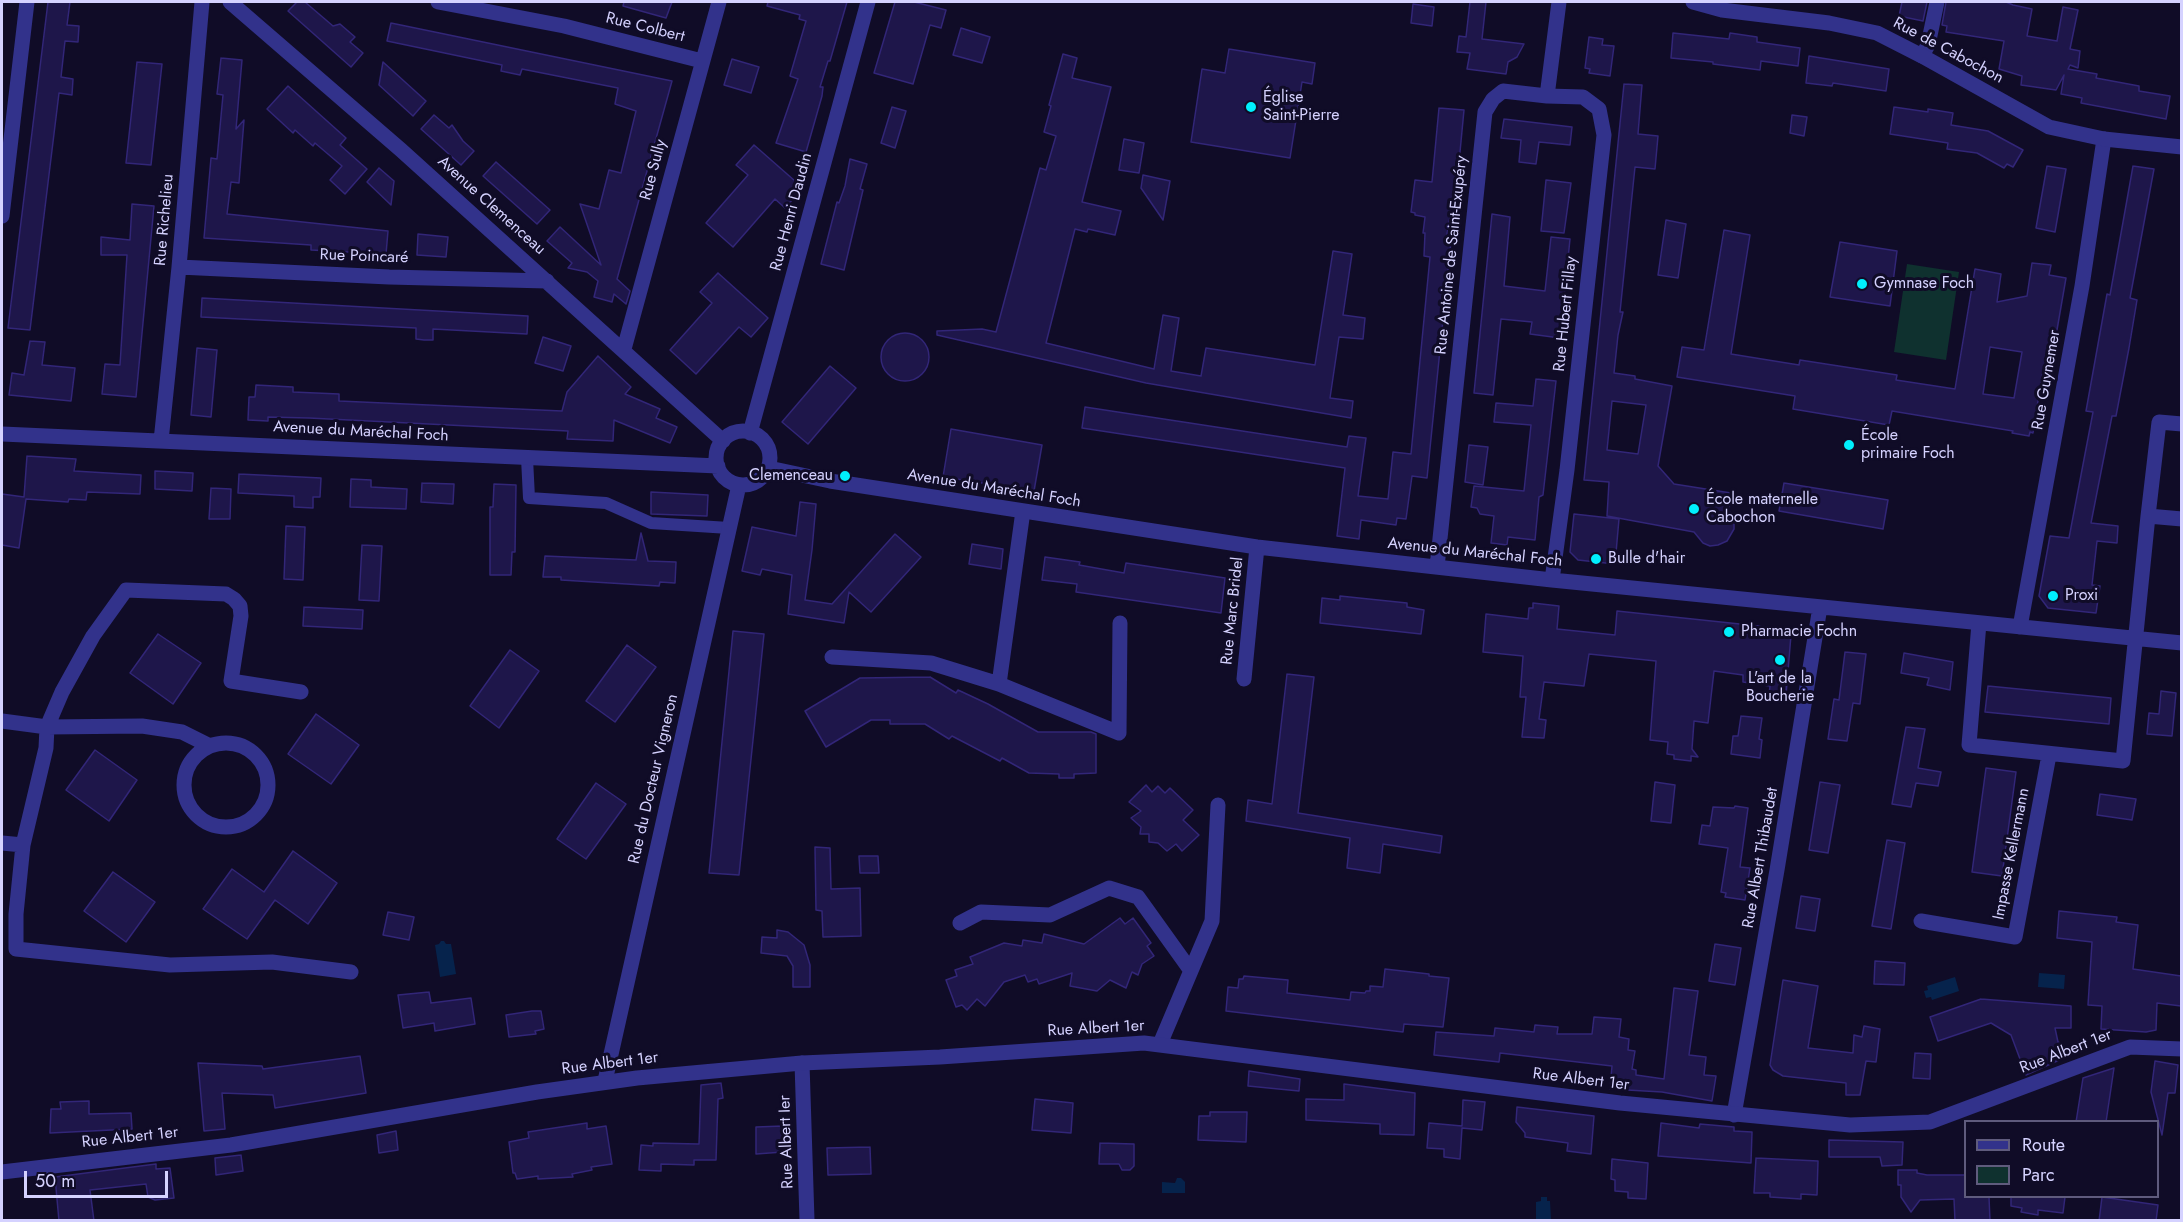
<!DOCTYPE html>
<meta charset="utf-8">
<style>
body{margin:0}
#map{position:relative;width:2183px;height:1222px;overflow:hidden;background:#100c27;font-family:Jost,sans-serif}
canvas{display:block}
.frame{position:absolute;inset:0;border:3px solid #d5d2ff;pointer-events:none}
.legend{position:absolute;left:1964px;top:1120px;width:195px;height:78px;box-sizing:border-box;background:#100c27;border:2px solid #5f5b7d;margin:0;padding:8px 10px;list-style:none;font-size:18px;color:#d5d2ff}
.legend li{display:flex;align-items:center;gap:12px;height:30px}
.legend b{width:30px;border:2px solid #5f5b7d}
.scale{position:absolute;left:24px;top:1171px;width:144px;height:27px;box-sizing:border-box;border:3px solid #d5d2ff;border-top:0;padding-left:8px;font-size:18px;line-height:21px;white-space:nowrap;color:#d5d2ff;-webkit-text-stroke:4px #100c27;paint-order:stroke}
</style>
<div id="map">
<canvas width="2183" height="1222"></canvas>
<div class="frame"></div>
<ul class="legend">
<li><b style="height:8px;background:#32328b"></b>Route</li>
<li><b style="height:16px;background:#0f312f"></b>Parc</li>
</ul>
<div class="scale">50 m</div>
</div>
<script>
const ctx = document.querySelector('canvas').getContext('2d');
ctx.lineJoin = 'round';
function fillPath(path, color) {
  ctx.fillStyle = color;
  ctx.fill(path, 'evenodd');
}
function toPath(rows) {
  const path = new Path2D();
  for (const r of rows) {
    if (r.length === 3) {
      path.moveTo(r[0] + r[2], r[1]);
      path.arc(r[0], r[1], r[2], 0, 2 * Math.PI);
      continue;
    }
    path.moveTo(r[0], r[1]);
    for (let i = 2; i < r.length; i += 2) path.lineTo(r[i], r[i + 1]);
  }
  return path;
}
function stroke(path, color, width, dash) {
  ctx.strokeStyle = color;
  ctx.lineWidth = width;
  ctx.lineCap = dash ? 'butt' : 'round';
  ctx.setLineDash(dash || []);
  ctx.stroke(path);
}
function write(font, color, halo, rows, align = 'center') {
  ctx.font = font + ' Jost,sans-serif';
  ctx.lineWidth = 6;
  ctx.setLineDash([]);
  ctx.textBaseline = 'middle';
  ctx.strokeStyle = halo;
  ctx.fillStyle = color;
  for (const [text, x, y, turn = 0] of rows) {
    ctx.save();
    ctx.translate(x, y);
    ctx.rotate((+turn || 0) * Math.PI / 180);
    ctx.textAlign = isNaN(turn) ? turn : align;
    if (halo) ctx.strokeText(text, 0, 0);
    ctx.fillText(text, 0, 0);
    ctx.restore();
  }
}
fillPath(toPath([
 [1907,264,1959,272,1946,360,1894,352]
]), '#0f312f');
fillPath(toPath([
 [441,941,444,941,446,944,451,944,456,974,440,977,435,945,439,944],
 [2039,973,2065,975,2064,989,2038,987],
 [1955,977,1959,991,1932,1000,1931,997,1926,998,1924,991,1928,990,1927,986],
 [1177,1178,1181,1178,1185,1182,1185,1193,1162,1193,1162,1182,1175,1183],
 [1541,1197,1547,1197,1547,1201,1550,1201,1551,1220,1536,1220,1536,1202,1541,1201]
]), '#06234c');
const building = toPath([
 [48,2,70,2,67,25,79,26,78,42,65,41,61,77,73,79,72,95,59,93,30,330,8,328,48,2],
 [297,2,305,2,333,26,340,24,355,37,350,42,363,53,351,67,288,11,297,2],
 [624,2,672,2,666,18,623,6,624,2],
 [768,2,847,2,830,61,828,61,820,87,823,87,822,96,806,152,776,143,798,79,790,76,806,21,799,19,800,15,767,6,768,2],
 [895,2,914,2,946,10,941,28,930,25,913,84,874,73,895,2],
 [1470,2,1486,2,1482,39,1524,44,1517,57,1508,62,1506,74,1467,69,1470,53,1457,52,1459,36,1466,37,1470,2],
 [1902,2,1927,2,1923,21,1899,16,1902,2],
 [1946,2,2006,2,2013,5,2032,9,2027,36,2057,41,2063,7,2078,10,2070,49,2080,51,2078,68,2070,65,2068,69,2097,74,2096,78,2139,86,2139,91,2170,96,2166,119,2081,103,2082,98,2061,94,2064,75,2056,90,2021,85,2022,76,1999,69,2004,41,1946,32,1947,26,1942,25,1946,2],
 [1413,4,1434,7,1432,26,1411,23,1413,4],
 [391,23,672,81,617,279,630,291,626,304,614,294,612,302,594,297,598,281,587,272,568,268,572,263,547,241,560,227,601,265,580,204,599,209,609,170,621,173,636,111,615,104,618,88,522,69,520,75,501,71,502,65,387,41,391,23],
 [961,28,990,37,982,63,953,55,961,28],
 [1673,33,1729,39,1730,33,1757,37,1757,42,1800,48,1798,66,1761,61,1760,70,1713,64,1713,62,1671,58,1673,33],
 [1589,37,1603,39,1602,45,1614,46,1610,76,1589,73,1590,69,1585,68,1589,37],
 [1229,49,1315,63,1312,84,1302,82,1290,158,1191,142,1202,69,1225,73,1229,49],
 [1063,54,1077,58,1072,78,1111,87,1082,202,1121,211,1115,235,1088,229,1087,232,1075,229,1046,343,1154,369,1163,315,1179,318,1171,371,1201,376,1206,348,1315,365,1333,251,1352,254,1343,315,1365,318,1363,339,1339,337,1330,398,1353,401,1351,418,1146,383,937,335,937,331,982,329,996,332,1040,168,1046,170,1056,136,1044,132,1051,106,1049,105,1063,54],
 [1809,56,1889,69,1886,91,1833,83,1832,86,1806,83,1809,56],
 [221,58,242,60,236,129,244,120,239,183,231,182,227,214,388,231,386,254,311,250,311,245,204,238,211,158,217,159,223,95,217,94,221,58],
 [732,59,759,67,751,93,724,85,732,59],
 [137,62,162,64,151,165,126,163,137,62],
 [383,62,426,101,413,116,379,85,383,62],
 [1624,84,1642,85,1638,134,1658,136,1655,169,1635,167,1620,312,1623,312,1618,335,1614,373,1635,376,1635,379,1672,386,1658,466,1674,484,1731,493,1729,510,1734,522,1734,529,1727,541,1718,545,1710,546,1703,543,1694,532,1607,516,1609,482,1584,480,1624,84],
 [1612,401,1646,405,1638,454,1607,450,1612,401],
 [288,86,346,138,340,145,367,169,345,194,330,180,342,166,315,143,313,146,295,130,293,133,267,109,288,86],
 [892,107,906,111,895,148,881,143,892,107],
 [1894,107,1928,112,1928,109,1953,113,1951,125,1988,131,2023,150,2013,167,2007,164,2004,168,1977,153,1947,149,1948,143,1890,134,1894,107],
 [1439,108,1464,110,1456,194,1454,194,1446,240,1451,241,1427,478,1412,476,1406,519,1397,518,1396,525,1361,520,1359,539,1337,536,1345,468,1082,428,1085,407,1347,447,1349,436,1366,438,1358,496,1388,499,1393,452,1411,454,1430,257,1424,256,1425,233,1423,233,1425,217,1415,215,1415,213,1411,212,1415,180,1432,182,1439,108],
 [434,115,449,128,452,125,463,141,474,151,461,165,421,129,434,115],
 [1792,115,1807,117,1804,136,1790,133,1792,115],
 [1504,119,1572,127,1570,145,1539,142,1536,164,1519,162,1521,140,1501,138,1504,119],
 [1124,139,1144,143,1139,173,1119,170,1124,139],
 [754,145,803,188,785,208,775,199,733,247,706,223,748,175,736,165,754,145],
 [850,159,867,164,860,189,863,190,844,270,821,264,837,202,839,203,845,186,850,159],
 [496,162,550,210,537,224,483,176,496,162],
 [2047,166,2066,169,2055,232,2036,228,2047,166],
 [2133,166,2154,169,2130,298,2137,300,2129,348,2116,416,2112,416,2091,523,2118,526,2117,543,2097,541,2092,585,2100,586,2096,613,2048,608,2039,596,2050,536,2069,538,2093,412,2086,411,2107,294,2110,295,2133,166],
 [379,168,394,181,391,205,367,182,379,168],
 [1143,175,1170,181,1163,220,1141,188,1143,175],
 [1546,180,1571,183,1564,233,1541,231,1546,180],
 [132,204,154,206,136,397,102,394,105,364,120,365,127,255,101,255,101,237,130,240,132,204],
 [1492,214,1510,217,1504,286,1545,291,1551,237,1570,239,1560,338,1530,334,1532,322,1501,319,1493,395,1474,393,1492,214],
 [1666,220,1686,224,1678,278,1658,275,1666,220],
 [1724,230,1750,235,1731,354,1799,365,1800,360,1897,375,1896,380,1955,389,1975,269,2001,274,1997,302,2027,296,2032,263,2051,265,2049,275,2066,278,2049,376,2042,375,2033,433,2030,432,2029,436,2012,433,2013,431,1892,411,1889,425,1793,409,1795,396,1677,377,1682,347,1704,350,1724,230],
 [1990,347,2022,352,2014,398,1983,394,1990,347],
 [418,234,448,237,446,257,417,255,418,234],
 [1840,242,1897,251,1890,306,1830,297,1840,242],
 [718,273,768,318,751,337,739,327,696,374,670,350,712,303,700,292,718,273],
 [202,298,528,316,527,334,433,329,433,340,424,340,416,339,416,328,201,317,202,298],
 [905,357,24],
 [543,337,571,346,563,371,535,363,543,337],
 [30,341,45,342,42,365,75,368,71,401,9,395,12,373,24,375,30,341],
 [197,348,217,350,211,417,191,415,197,348],
 [598,356,631,387,625,394,660,409,656,418,677,427,670,443,614,420,613,441,567,439,568,431,309,418,268,417,268,421,248,420,249,397,255,397,256,385,293,387,293,392,339,394,339,401,562,411,567,392,598,356],
 [830,366,856,388,808,444,782,422,830,366],
 [1536,379,1556,381,1543,495,1539,497,1535,540,1508,537,1507,545,1491,543,1494,516,1480,514,1477,508,1471,507,1474,486,1524,491,1531,425,1494,422,1496,403,1533,406,1536,379],
 [951,429,1042,445,1034,491,943,477,951,429],
 [1469,445,1488,447,1483,485,1465,482,1469,445],
 [27,456,76,459,74,471,141,475,140,494,87,492,86,500,69,499,68,502,26,499,19,548,2,545,2,494,24,497,27,456],
 [155,471,193,473,192,491,155,489,155,471],
 [239,474,321,478,320,497,313,497,313,508,294,507,294,496,238,493,239,474],
 [351,479,371,480,371,487,407,489,406,509,350,507,351,479],
 [422,483,454,484,453,504,421,502,422,483],
 [1784,483,1888,500,1883,529,1779,511,1784,483],
 [494,484,516,485,515,552,512,552,511,575,490,575,490,507,493,507,494,484],
 [211,488,231,489,230,519,209,519,211,488],
 [651,492,708,495,707,516,651,514,651,492],
 [800,502,816,504,812,550,805,600,832,604,895,534,921,557,871,612,849,592,844,623,788,614,792,575,762,569,760,575,742,571,752,527,796,536,800,502],
 [1574,514,1619,519,1615,564,1578,560,1570,552,1574,514],
 [286,526,305,527,303,580,284,579,286,526],
 [641,533,648,561,676,562,675,583,660,582,659,586,561,580,561,577,543,577,545,556,636,560,641,533],
 [972,544,1003,549,1001,569,969,564,972,544],
 [362,545,382,546,379,601,359,600,362,545],
 [1045,557,1080,562,1079,565,1124,573,1126,563,1225,578,1221,613,1076,592,1077,584,1042,580,1045,557],
 [1340,596,1407,603,1407,607,1424,610,1421,634,1320,623,1322,598,1340,600,1340,596],
 [1533,603,1559,606,1557,629,1615,635,1617,611,1787,629,1791,635,1786,695,1769,694,1770,686,1743,682,1743,675,1714,671,1708,723,1694,721,1692,749,1698,757,1691,756,1691,761,1674,759,1674,755,1667,754,1668,742,1650,740,1656,661,1589,654,1584,686,1544,682,1539,719,1546,720,1544,738,1522,737,1526,697,1520,697,1523,656,1483,652,1486,614,1528,619,1529,608,1533,608,1533,603],
 [304,607,363,610,362,629,303,626,304,607],
 [733,631,764,634,739,875,709,873,733,631],
 [158,634,201,663,173,704,130,673,158,634],
 [627,645,656,667,615,722,586,701,627,645],
 [510,650,539,671,499,728,470,706,510,650],
 [1845,652,1866,654,1860,704,1853,703,1847,741,1828,739,1834,699,1839,700,1845,652],
 [1904,653,1953,662,1950,690,1927,685,1929,678,1901,673,1904,653],
 [1287,674,1314,677,1298,813,1442,836,1440,853,1383,844,1380,873,1347,868,1350,838,1246,821,1248,800,1272,804,1287,674],
 [930,677,956,693,958,690,988,704,1038,732,1091,732,1096,734,1096,773,1074,774,1074,778,1059,778,1059,774,1029,773,1002,758,1000,761,952,736,949,739,925,724,890,724,890,720,871,720,826,747,805,711,860,678,930,677],
 [1988,686,2111,698,2109,724,1985,712,1988,686],
 [2161,691,2176,693,2172,736,2147,734,2149,713,2159,714,2161,691],
 [316,714,359,745,331,784,288,754,316,714],
 [1741,716,1762,718,1759,739,1762,740,1760,758,1731,754,1733,736,1738,736,1741,716],
 [1906,727,1925,729,1918,768,1941,772,1938,786,1916,783,1911,807,1892,804,1906,727],
 [95,750,137,780,109,821,66,790,95,750],
 [1986,768,2016,772,2002,876,1972,872,1986,768],
 [1655,782,1675,785,1671,823,1651,821,1655,782],
 [1820,782,1840,785,1828,853,1809,850,1820,782],
 [596,783,626,804,586,859,557,839,596,783],
 [1146,785,1152,792,1158,786,1165,793,1170,788,1193,810,1183,820,1199,835,1182,851,1176,844,1167,851,1158,843,1149,842,1149,834,1140,834,1141,827,1131,818,1141,811,1129,802,1146,785],
 [2100,794,2136,799,2132,820,2097,815,2100,794],
 [1735,806,1748,808,1740,867,1750,868,1745,900,1725,897,1726,893,1721,892,1728,848,1699,844,1702,825,1710,826,1713,807,1734,808,1735,806],
 [1887,840,1905,843,1891,929,1872,926,1887,840],
 [815,847,830,848,831,889,860,888,861,936,823,937,822,911,816,910,815,847],
 [293,851,337,883,308,924,275,900,247,939,203,909,232,869,264,892,293,851],
 [859,856,878,856,879,873,860,873,859,856],
 [113,872,155,902,126,942,84,911,113,872],
 [1801,896,1820,899,1815,931,1796,928,1801,896],
 [2059,911,2117,917,2116,922,2138,925,2133,969,2181,976,2181,1006,2157,1003,2156,1030,2146,1032,2101,1029,2102,1006,2088,1005,2092,942,2057,938,2059,911],
 [388,912,414,917,409,940,383,935,388,912],
 [1120,918,1125,924,1133,918,1151,943,1147,946,1154,956,1142,964,1138,975,1132,972,1126,988,1110,980,1097,991,1070,986,1072,973,1039,984,1037,979,1028,982,1025,975,1004,982,985,1006,977,999,967,1010,962,1005,956,1007,946,980,957,976,955,970,973,964,970,957,1004,943,1022,946,1023,940,1042,943,1044,934,1084,944,1120,918],
 [777,930,788,932,804,945,810,965,810,987,793,987,793,966,787,956,761,953,762,937,777,938,777,930],
 [1715,944,1741,948,1735,985,1709,981,1715,944],
 [1875,961,1905,963,1904,985,1874,984,1875,961],
 [1385,969,1429,974,1429,976,1449,978,1443,1027,1404,1024,1403,1032,1226,1011,1228,987,1238,988,1239,979,1243,979,1244,976,1288,980,1287,993,1350,1000,1351,992,1365,993,1366,991,1370,991,1370,986,1383,987,1385,969],
 [1783,980,1818,986,1808,1048,1853,1053,1854,1035,1862,1037,1864,1026,1880,1029,1876,1062,1866,1061,1860,1095,1846,1095,1846,1083,1783,1076,1773,1070,1770,1065,1783,980],
 [1674,988,1698,991,1689,1055,1706,1057,1704,1075,1716,1076,1712,1101,1662,1092,1610,1089,1612,1066,1500,1053,1499,1062,1434,1055,1436,1032,1494,1036,1495,1028,1534,1032,1535,1025,1558,1027,1557,1034,1592,1034,1594,1017,1621,1019,1619,1037,1629,1039,1628,1050,1635,1051,1632,1069,1636,1070,1636,1075,1664,1079,1674,988],
 [429,992,431,1003,471,998,475,1024,435,1031,434,1023,403,1028,398,995,429,992],
 [1981,999,2071,1006,2071,1028,2055,1028,2058,1042,2060,1043,2066,1057,2026,1075,2011,1035,1991,1023,1938,1041,1930,1017,1981,999],
 [532,1011,541,1011,544,1029,535,1031,536,1034,509,1037,506,1015,532,1011],
 [1915,1053,1931,1054,1930,1079,1913,1078,1915,1053],
 [360,1056,366,1093,275,1108,273,1095,222,1093,225,1129,204,1131,198,1063,262,1066,263,1069,360,1056],
 [2155,1061,2178,1065,2175,1093,2168,1093,2162,1135,2151,1092,2155,1061],
 [2114,1068,2106,1122,2076,1122,2083,1078,2114,1068],
 [1249,1071,1300,1079,1299,1091,1248,1086,1249,1071],
 [721,1083,723,1098,718,1099,716,1160,694,1160,694,1165,661,1164,661,1171,639,1170,641,1145,653,1146,653,1143,699,1144,701,1085,721,1083],
 [1344,1084,1415,1093,1414,1135,1380,1134,1380,1124,1306,1120,1306,1099,1344,1100,1344,1084],
 [1035,1099,1073,1103,1071,1133,1032,1130,1035,1099],
 [1463,1100,1485,1102,1482,1130,1462,1128,1460,1159,1444,1157,1444,1149,1427,1148,1429,1123,1462,1126,1463,1100],
 [89,1101,89,1114,131,1113,132,1129,50,1133,51,1109,61,1109,60,1102,89,1101],
 [1517,1107,1594,1116,1591,1154,1567,1151,1568,1143,1525,1137,1525,1133,1516,1122,1517,1107],
 [1210,1112,1247,1112,1246,1142,1198,1140,1199,1116,1210,1116,1210,1112],
 [587,1123,587,1129,606,1126,612,1164,591,1167,592,1170,572,1174,573,1177,538,1179,538,1176,517,1179,515,1173,513,1173,509,1142,529,1138,528,1132,587,1123],
 [1661,1123,1699,1128,1700,1124,1734,1127,1734,1131,1752,1132,1751,1163,1658,1156,1661,1123],
 [783,1126,783,1152,756,1154,756,1127,783,1126],
 [396,1131,398,1150,379,1153,377,1135,396,1131],
 [1829,1140,1903,1142,1902,1165,1882,1166,1880,1157,1829,1157,1829,1140],
 [1100,1143,1134,1144,1134,1166,1130,1170,1122,1170,1119,1164,1099,1164,1100,1143],
 [870,1147,871,1174,828,1175,827,1148,870,1147],
 [241,1155,243,1171,216,1175,215,1158,241,1155],
 [1756,1158,1818,1161,1817,1195,1801,1194,1801,1199,1770,1197,1770,1193,1754,1193,1756,1158],
 [1612,1159,1648,1163,1646,1199,1628,1198,1628,1192,1615,1191,1615,1180,1611,1179,1612,1159],
 [156,1164,156,1169,170,1168,174,1198,155,1200,148,1197,146,1184,90,1190,94,1221,59,1221,55,1177,156,1164],
 [1898,1170,1917,1170,1917,1173,1927,1175,1965,1175,1965,1197,1989,1197,1990,1221,1955,1221,1954,1199,1920,1200,1911,1212,1901,1197,1901,1185,1898,1185,1898,1170],
 [2011,1197,2065,1197,2063,1213,2038,1210,2038,1215,2021,1212,2022,1208,2011,1206,2011,1197],
 [2102,1197,2158,1205,2156,1221,2099,1221,2102,1197]
]);
fillPath(building, '#1e164a');
stroke(building, '#322678', 1.5);
stroke(toPath([
 [527,458,529,498,606,503,651,523,729,528]
]), '#32328b', 12);
stroke(toPath([
 [230,2,401,150,723,441],
 [438,2,564,26,702,61],
 [1922,56,1928,45,1937,2],
 [1547,96,1583,97,1599,109,1604,135,1567,470,1552,580],
 [2,216,27,2],
 [179,267,389,277,547,281],
 [624,349,719,2],
 [743,458,27],
 [750,433,868,2],
 [2,434,718,466],
 [161,441,179,267,202,2],
 [769,468,830,481,1257,547,1552,580,2182,643],
 [2148,516,2159,422,2182,424],
 [1437,567,1485,112,1493,99,1503,91,1547,96,1559,2],
 [1979,623,1969,745,2123,761,2148,516,2182,519],
 [2020,627,2082,286,2104,139],
 [832,657,931,663,999,684,1023,511],
 [1244,679,1257,547],
 [999,684,1119,733,1120,623],
 [2,721,47,727,46,748,23,845,2,843],
 [226,785,42],
 [210,746,182,732,142,726,47,727,62,692,93,636,126,590,226,594,234,599,240,606,241,616,231,681,301,692],
 [23,845,16,914,16,949,170,965,272,962,351,972],
 [1921,921,2015,937,2049,755],
 [960,923,981,912,1050,915,1109,888,1138,897,1191,971],
 [1160,1044,1212,921,1218,805],
 [802,1063,807,1220],
 [605,1081,739,485],
 [1734,1115,1777,870,1820,607]
]), '#32328b', 15);
stroke(toPath([
 [1693,2,1722,10,1829,23,1877,33,1922,56,2049,127,2104,139,2182,147],
 [2,1172,231,1145,537,1092,637,1078,802,1063,940,1057,1144,1043,1620,1103,1850,1125,1930,1122,2130,1047,2182,1049]
]), '#32328b', 15);
for (const [x, y, r, color] of [
 [1251,107,6,"#00effd"],
 [1862,284,6,"#00effd"],
 [1849,445,6,"#00effd"],
 [845,476,6,"#00effd"],
 [1694,509,6,"#00effd"],
 [1596,559,6,"#00effd"],
 [2053,596,6,"#00effd"],
 [1729,632,6,"#00effd"],
 [1780,660,6,"#00effd"]
]) {
  const dot = new Path2D();
  dot.arc(x, y, r, 0, 2 * Math.PI);
  ctx.fillStyle = color;
  ctx.fill(dot);
  stroke(dot, '#100c27', 2);
}
write('16px', '#d5d2ff', '#100c27', [
 ["Rue Colbert",645,28,14],
 ["Rue de Cabochon",1948,51,28],
 ["Rue Sully",654,170,-75],
 ["Avenue Clemenceau",491,206,42],
 ["Rue Henri Daudin",792,212,-75],
 ["Rue Richelieu",165,220,-85],
 ["Rue Antoine de Saint-Exupéry",1452,255,-84],
 ["Rue Poincaré",364,257,2],
 ["Rue Hubert Fillay",1566,314,-84],
 ["Rue Guynemer",2047,380,-80],
 ["Avenue du Maréchal Foch",361,432,3],
 ["Avenue du Maréchal Foch",994,489,9],
 ["Avenue du Maréchal Foch",1475,553,6],
 ["Rue Marc Bridel",1233,611,-84],
 ["Rue du Docteur Vigneron",654,779,-77],
 ["Impasse Kellermann",2012,854,-79],
 ["Rue Albert Thibaudet",1761,858,-80],
 ["Rue Albert 1er",1096,1029,-3],
 ["Rue Albert 1er",2066,1052,-21],
 ["Rue Albert 1er",610,1064,-7],
 ["Rue Albert 1er",1581,1080,7],
 ["Rue Albert 1er",130,1138,-6],
 ["Rue Albert Ier",787,1142,-92]
]);
write('16px', '#d5d2ff', '#100c27', [
 ["Église",1263,98],
 ["Saint-Pierre",1263,116],
 ["Gymnase Foch",1874,284],
 ["École",1861,436],
 ["primaire Foch",1861,454],
 ["Clemenceau",833,476,"right"],
 ["École maternelle",1706,500],
 ["Cabochon",1706,518],
 ["Bulle d'hair",1608,559],
 ["Proxi",2065,596],
 ["Pharmacie Fochn",1741,632],
 ["L'art de la",1780,679,"center"],
 ["Boucherie",1780,697,"center"]
], 'left');
</script>
